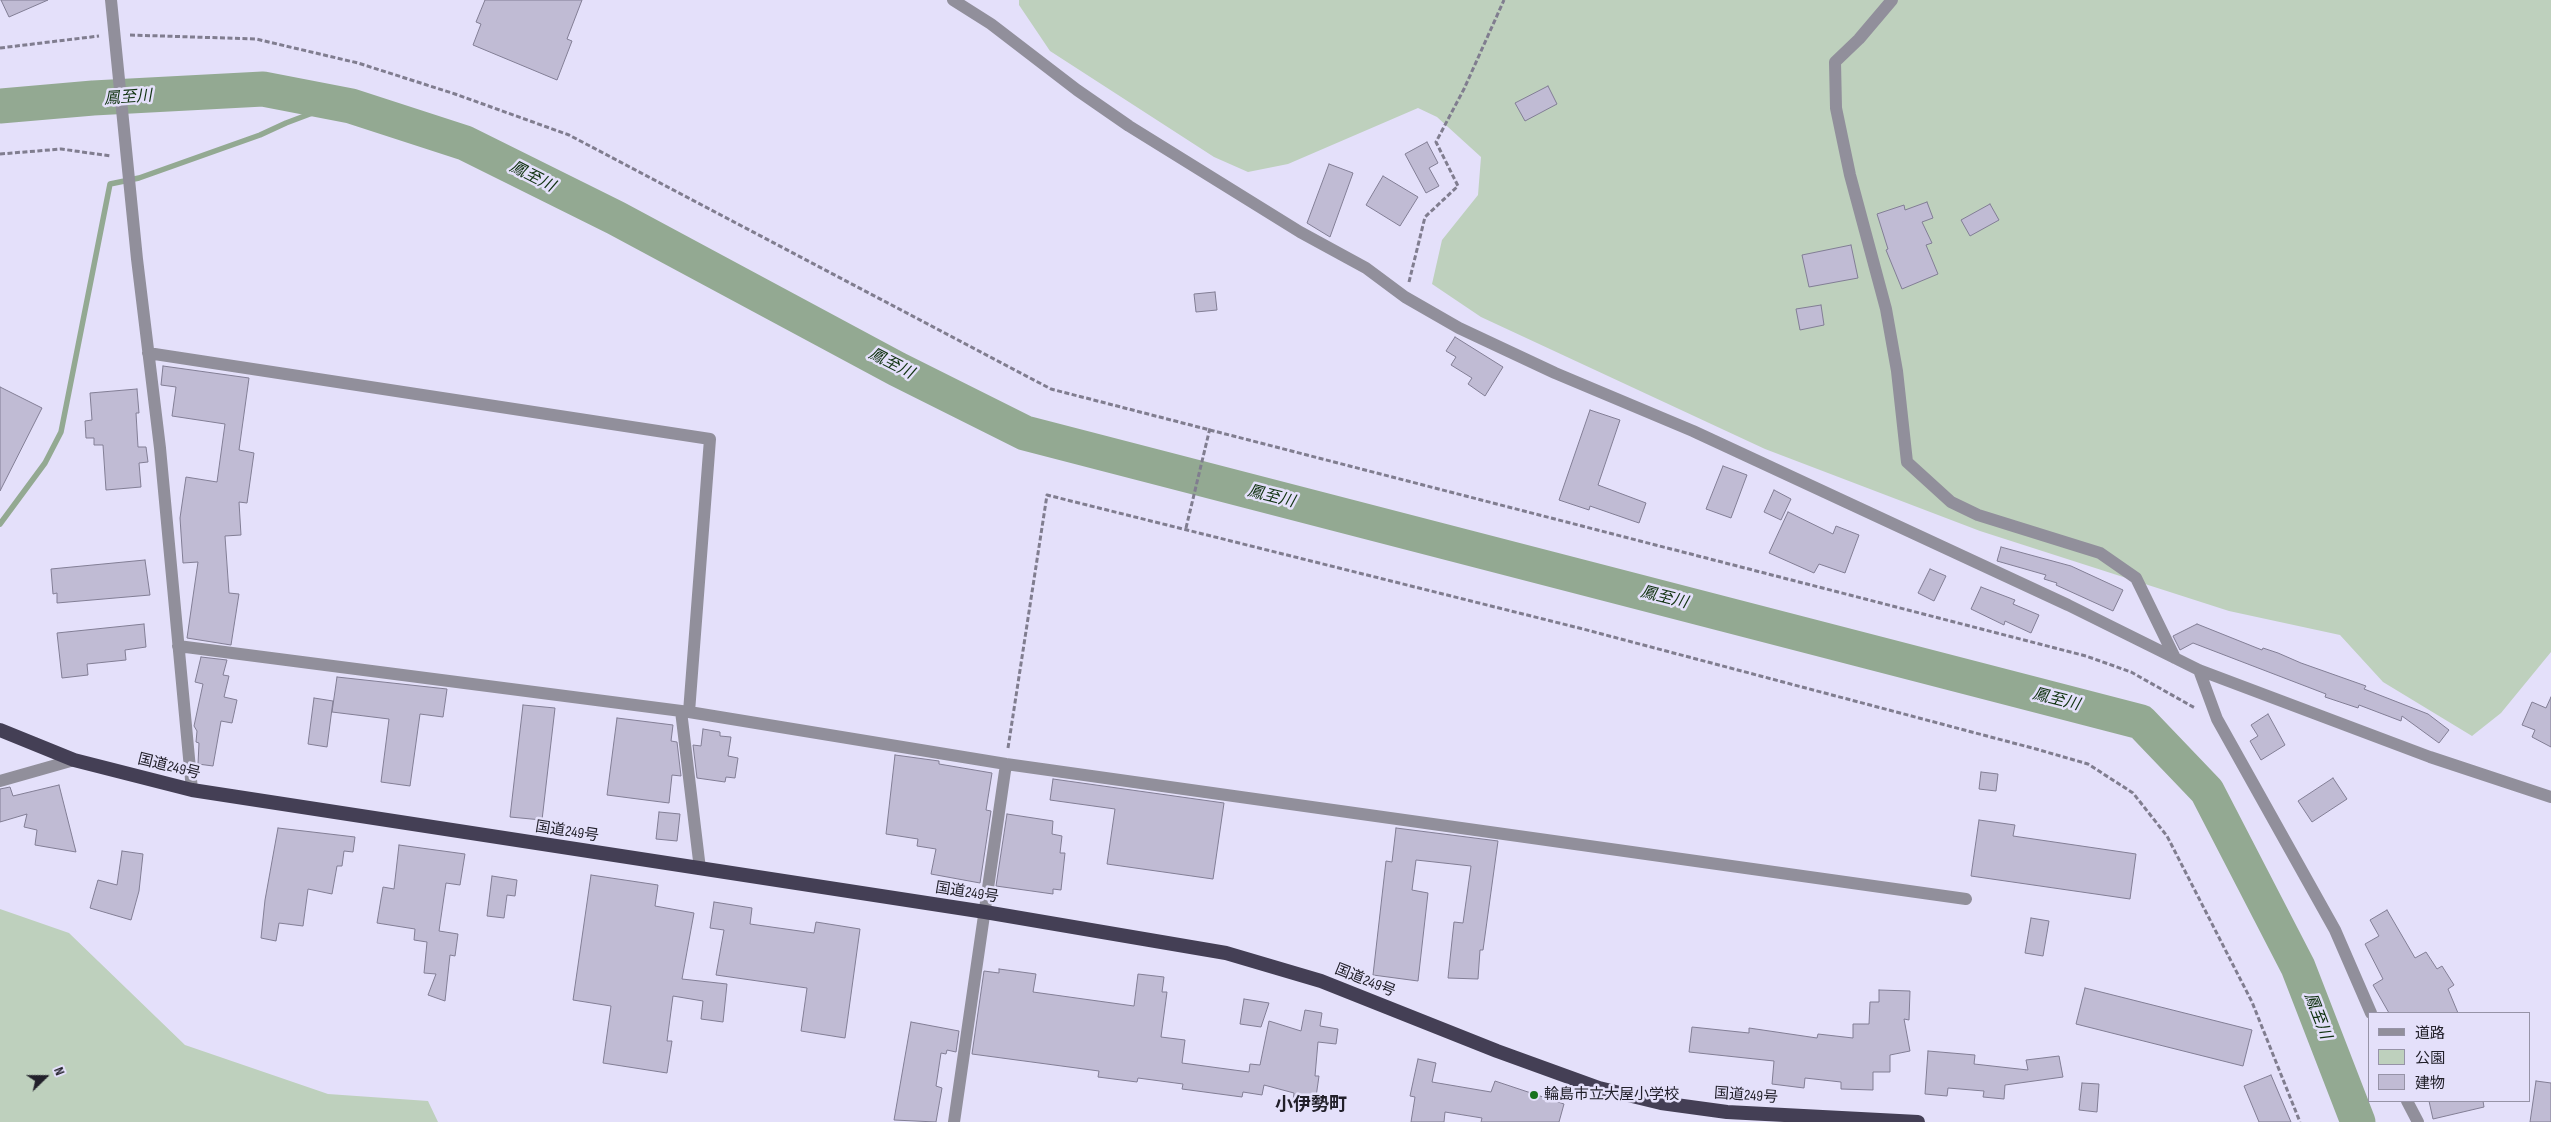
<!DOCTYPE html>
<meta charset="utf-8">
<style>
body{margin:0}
#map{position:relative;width:2551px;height:1122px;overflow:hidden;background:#e4e0fa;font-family:"Sofia Sans Condensed","Noto Sans JP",sans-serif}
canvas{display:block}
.legend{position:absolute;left:2368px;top:1012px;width:162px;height:90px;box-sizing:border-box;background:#e4e0fa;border:1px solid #9693a7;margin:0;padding:6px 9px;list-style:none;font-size:15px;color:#22202a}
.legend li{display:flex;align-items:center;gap:10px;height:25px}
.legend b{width:25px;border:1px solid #9693a7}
.north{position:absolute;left:20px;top:1052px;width:50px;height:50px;-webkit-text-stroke:4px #e4e0fa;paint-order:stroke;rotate:68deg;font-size:14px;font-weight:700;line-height:20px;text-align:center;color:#22202a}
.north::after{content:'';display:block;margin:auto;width:18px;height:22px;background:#22202a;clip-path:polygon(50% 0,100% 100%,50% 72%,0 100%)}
</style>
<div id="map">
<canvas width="2551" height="1122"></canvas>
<ul class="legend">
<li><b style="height:6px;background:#918f9b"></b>道路</li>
<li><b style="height:14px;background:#bed0bd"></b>公園</li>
<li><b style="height:14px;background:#c0bbd4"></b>建物</li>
</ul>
<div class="north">N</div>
</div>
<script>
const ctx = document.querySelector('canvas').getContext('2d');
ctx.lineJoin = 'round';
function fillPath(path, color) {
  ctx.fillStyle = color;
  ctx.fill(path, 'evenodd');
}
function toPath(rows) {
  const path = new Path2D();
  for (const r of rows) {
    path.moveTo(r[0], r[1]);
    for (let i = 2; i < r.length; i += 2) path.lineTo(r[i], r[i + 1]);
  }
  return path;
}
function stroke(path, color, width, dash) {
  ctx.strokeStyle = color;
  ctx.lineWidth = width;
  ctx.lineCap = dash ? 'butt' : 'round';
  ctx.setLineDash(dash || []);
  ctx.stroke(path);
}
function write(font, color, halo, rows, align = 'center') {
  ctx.font = font + ' "Sofia Sans Condensed","Noto Sans JP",sans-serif';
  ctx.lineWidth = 5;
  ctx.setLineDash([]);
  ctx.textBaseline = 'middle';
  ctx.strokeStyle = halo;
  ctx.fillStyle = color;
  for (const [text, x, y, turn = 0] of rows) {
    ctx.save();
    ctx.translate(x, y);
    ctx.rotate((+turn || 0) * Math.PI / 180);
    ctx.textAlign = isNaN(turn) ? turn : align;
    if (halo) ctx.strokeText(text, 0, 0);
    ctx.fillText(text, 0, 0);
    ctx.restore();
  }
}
fillPath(toPath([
 [1019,0,2551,0,2551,652,2501,713,2472,736,2383,682,2340,635,2229,611,1980,531,1765,449,1481,317,1432,284,1442,240,1478,195,1481,157,1437,117,1418,108,1288,164,1248,172,1214,157,1050,51,1019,5],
 [0,909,69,933,185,1045,328,1094,428,1101,438,1122,0,1122]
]), '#bed0bd');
stroke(toPath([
 [0,524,45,463,61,432,110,184,139,178,260,135,286,123,339,103]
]), '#93a992', 5.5);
stroke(toPath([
 [0,106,93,98,263,89,351,106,465,143,616,218,897,369,1025,433,2141,722,2207,791,2298,967,2358,1122]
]), '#93a992', 35);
const building = toPath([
 [1,0,48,0,9,17,1,0],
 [485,0,582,0,567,39,572,41,557,80,473,45,481,24,476,22,485,0],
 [1548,86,1557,104,1525,121,1515,103,1548,86],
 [1427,142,1438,163,1429,168,1439,186,1426,193,1405,154,1427,142],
 [1329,164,1353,173,1330,237,1307,223,1329,164],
 [1383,176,1418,197,1400,226,1366,205,1383,176],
 [1927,202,1933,218,1922,222,1932,243,1926,245,1938,274,1902,289,1886,250,1888,249,1877,214,1904,205,1905,210,1927,202],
 [1990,204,1999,220,1970,236,1961,220,1990,204],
 [1851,245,1858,278,1809,287,1802,255,1851,245],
 [1215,292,1217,310,1196,312,1194,294,1215,292],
 [1821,305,1824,325,1800,330,1796,309,1821,305],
 [1455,337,1503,367,1485,396,1468,384,1472,378,1451,365,1456,357,1446,351,1455,337],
 [163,366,249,378,239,450,254,453,247,503,239,502,241,535,225,536,229,593,239,594,231,645,187,638,198,562,183,563,180,518,186,477,217,482,225,424,172,416,176,387,161,385,163,366],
 [0,387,42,408,0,491,0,387],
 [137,389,139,413,136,413,138,447,146,447,148,462,139,463,141,487,106,490,103,445,94,445,94,438,86,438,85,421,92,420,90,393,137,389],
 [1590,410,1620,420,1598,485,1646,503,1639,523,1590,506,1589,510,1559,500,1590,410],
 [1723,466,1747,475,1731,518,1706,509,1723,466],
 [1774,490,1791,499,1781,520,1764,512,1774,490],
 [1788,512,1833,534,1836,526,1859,535,1845,573,1819,564,1814,573,1769,553,1788,512],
 [2001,547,2071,566,2123,590,2113,611,2056,585,2057,583,2044,579,2046,575,1997,561,2001,547],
 [145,560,150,595,57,603,57,593,53,594,51,569,145,560],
 [1930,569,1946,576,1934,601,1918,593,1930,569],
 [1981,587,2015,600,2013,604,2039,615,2031,633,2005,621,2004,625,1971,609,1981,587],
 [144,624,146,647,125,650,126,660,87,664,88,675,62,678,57,633,144,624],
 [2197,624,2262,650,2263,648,2278,653,2301,663,2366,686,2364,689,2428,714,2449,730,2439,743,2402,716,2401,721,2359,705,2358,708,2325,697,2326,694,2193,643,2180,650,2173,636,2197,624],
 [201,657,227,660,223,675,229,676,224,697,237,700,232,723,221,721,213,766,198,764,199,743,196,742,197,731,194,726,203,684,195,682,201,657],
 [337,677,447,689,443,717,420,714,410,786,381,782,389,719,332,712,337,677],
 [2551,697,2551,747,2532,737,2535,730,2522,725,2532,702,2546,708,2551,697],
 [314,698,333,701,327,747,308,744,314,698],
 [523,705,555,708,542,820,510,817,523,705],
 [2268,714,2285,745,2261,760,2250,741,2258,736,2251,725,2268,714],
 [617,718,673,725,671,741,677,742,681,776,672,775,669,803,607,795,617,718],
 [703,729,720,732,720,736,731,737,728,756,738,758,735,778,726,777,725,782,697,778,693,745,701,746,703,729],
 [895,755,939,761,939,764,992,773,986,810,991,811,980,883,931,874,936,849,917,846,918,839,886,834,895,755],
 [1981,772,1998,774,1996,791,1979,789,1981,772],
 [2333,778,2347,799,2312,822,2298,801,2333,778],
 [1053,779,1224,803,1213,879,1107,864,1115,809,1050,800,1053,779],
 [59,785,76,852,35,845,37,830,24,827,27,814,0,822,0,789,10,787,13,796,59,785],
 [659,812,680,814,677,841,656,839,659,812],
 [1007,814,1053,821,1052,834,1062,836,1060,853,1065,853,1061,890,1053,889,1053,894,996,886,1007,814],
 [1979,820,2015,825,2013,836,2136,854,2130,899,1971,876,1979,820],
 [278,828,355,837,353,852,344,851,342,866,337,866,332,894,308,889,303,926,279,923,276,941,261,938,265,900,278,828],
 [1396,828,1498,841,1483,950,1480,950,1478,979,1448,978,1454,922,1463,923,1471,866,1416,860,1412,890,1428,893,1418,981,1373,975,1386,861,1392,862,1396,828],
 [399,845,465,854,460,885,446,883,439,931,458,934,455,956,450,955,445,1001,428,995,436,974,424,973,427,942,414,940,415,929,377,923,383,887,394,889,399,845],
 [122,851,143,854,139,891,131,920,90,908,98,880,117,885,122,851],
 [591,875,658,885,655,906,694,913,682,979,727,984,723,1022,701,1019,703,1001,673,996,667,1041,672,1041,667,1073,603,1063,611,1006,573,1000,591,875],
 [492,876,517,880,515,896,507,895,504,918,487,916,492,876],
 [714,902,752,908,750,924,814,933,816,922,860,929,845,1038,801,1031,807,988,716,975,724,930,710,928,714,902],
 [2387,910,2415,958,2426,952,2437,969,2442,966,2454,985,2448,989,2458,1013,2389,1013,2373,985,2383,979,2365,944,2379,936,2370,920,2387,910],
 [2031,918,2049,921,2043,956,2025,953,2031,918],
 [999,969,1036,974,1033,992,1134,1006,1138,974,1164,977,1162,992,1167,992,1161,1037,1185,1040,1182,1063,1249,1072,1250,1064,1260,1065,1269,1021,1301,1031,1305,1010,1322,1013,1320,1026,1338,1029,1336,1044,1318,1042,1315,1076,1319,1076,1315,1104,1293,1101,1294,1093,1264,1085,1262,1095,1243,1092,1242,1097,1182,1089,1183,1084,1138,1078,1137,1082,1098,1077,1099,1071,972,1054,984,971,999,973,999,969],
 [2085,988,2252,1030,2243,1066,2076,1024,2085,988],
 [1879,990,1910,991,1909,1020,1904,1019,1910,1051,1890,1055,1890,1072,1873,1072,1873,1090,1841,1089,1841,1082,1805,1078,1804,1088,1772,1084,1774,1061,1689,1052,1692,1027,1749,1033,1749,1028,1817,1038,1818,1034,1853,1038,1853,1024,1869,1024,1870,1002,1879,1002,1879,990],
 [1244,999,1269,1003,1261,1027,1240,1024,1244,999],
 [911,1022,959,1031,956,1052,947,1050,946,1054,941,1053,936,1086,942,1088,936,1122,894,1120,911,1022],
 [1928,1051,1975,1055,1974,1064,2028,1070,2026,1060,2059,1056,2063,1077,2005,1085,2004,1099,1983,1097,1984,1091,1948,1088,1947,1096,1925,1094,1928,1051],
 [1418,1059,1436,1063,1432,1082,1491,1092,1495,1081,1564,1104,1559,1122,1481,1122,1482,1118,1445,1112,1444,1122,1411,1122,1415,1097,1410,1096,1418,1059],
 [2271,1075,2291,1122,2259,1122,2244,1086,2271,1075],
 [2536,1081,2551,1083,2551,1122,2530,1122,2536,1081],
 [2082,1083,2099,1084,2097,1112,2079,1110,2082,1083],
 [2429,1101,2483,1101,2484,1107,2433,1119,2429,1101]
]);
fillPath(building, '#c0bbd4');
stroke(building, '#827e95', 1);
stroke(toPath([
 [130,35,256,39,358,63,455,94,569,135,1051,389,2086,656,2131,672,2195,708],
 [0,48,99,36],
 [0,154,61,149,111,156],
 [1409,282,1425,217,1458,186,1436,142,1464,89,1504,0],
 [1186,528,1210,428],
 [1008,748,1047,495,1583,629,2036,749,2088,764,2133,793,2167,836,2252,1002,2300,1122]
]), '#807d8f', 3, [5, 2.5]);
stroke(toPath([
 [111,0,137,259,160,448,192,790],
 [953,0,991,24,1077,90,1129,126,1300,232,1366,268,1405,297,1459,328,1555,373,1693,431,2068,605,2199,670,2430,757,2551,797],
 [1892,0,1859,39,1835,62,1836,108,1850,175,1886,309,1897,371,1907,462,1951,502,1978,515,2100,553,2136,578,2175,658],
 [148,353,710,439,689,712],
 [178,646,689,712,1006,764,1966,899],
 [2199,670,2217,719,2335,930,2371,1013],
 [681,711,700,869],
 [0,781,74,760],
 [2407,1101,2418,1122],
 [954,1122,1006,764]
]), '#918f9b', 12);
stroke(toPath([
 [0,730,74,760,192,790,985,912,1226,953,1321,981,1497,1051,1599,1088,1661,1103,1727,1112,1918,1122]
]), '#443f55', 14);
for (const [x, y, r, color] of [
 [1534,1095,5,"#18721e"]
]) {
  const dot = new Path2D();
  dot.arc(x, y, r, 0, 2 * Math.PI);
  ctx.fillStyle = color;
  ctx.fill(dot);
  stroke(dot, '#e4e0fa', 2);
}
write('15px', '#22202a', '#e4e0fa', [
 ["国道249号",169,767,14],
 ["国道249号",567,832,9],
 ["国道249号",967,893,9],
 ["国道249号",1365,981,22],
 ["国道249号",1746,1096,4]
]);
write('15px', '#22202a', '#e4e0fa', [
 ["輪島市立大屋小学校",1544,1095]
], 'left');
write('italic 16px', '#103210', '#e4e0fa', [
 ["鳳至川",128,98,-4],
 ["鳳至川",532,177,27],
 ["鳳至川",891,364,27],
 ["鳳至川",1271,497,14],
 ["鳳至川",1664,598,14],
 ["鳳至川",2056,700,14],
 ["鳳至川",2317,1016,69]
]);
write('bold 18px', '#22202a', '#e4e0fa', [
 ["小伊勢町",1311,1105]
]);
</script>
